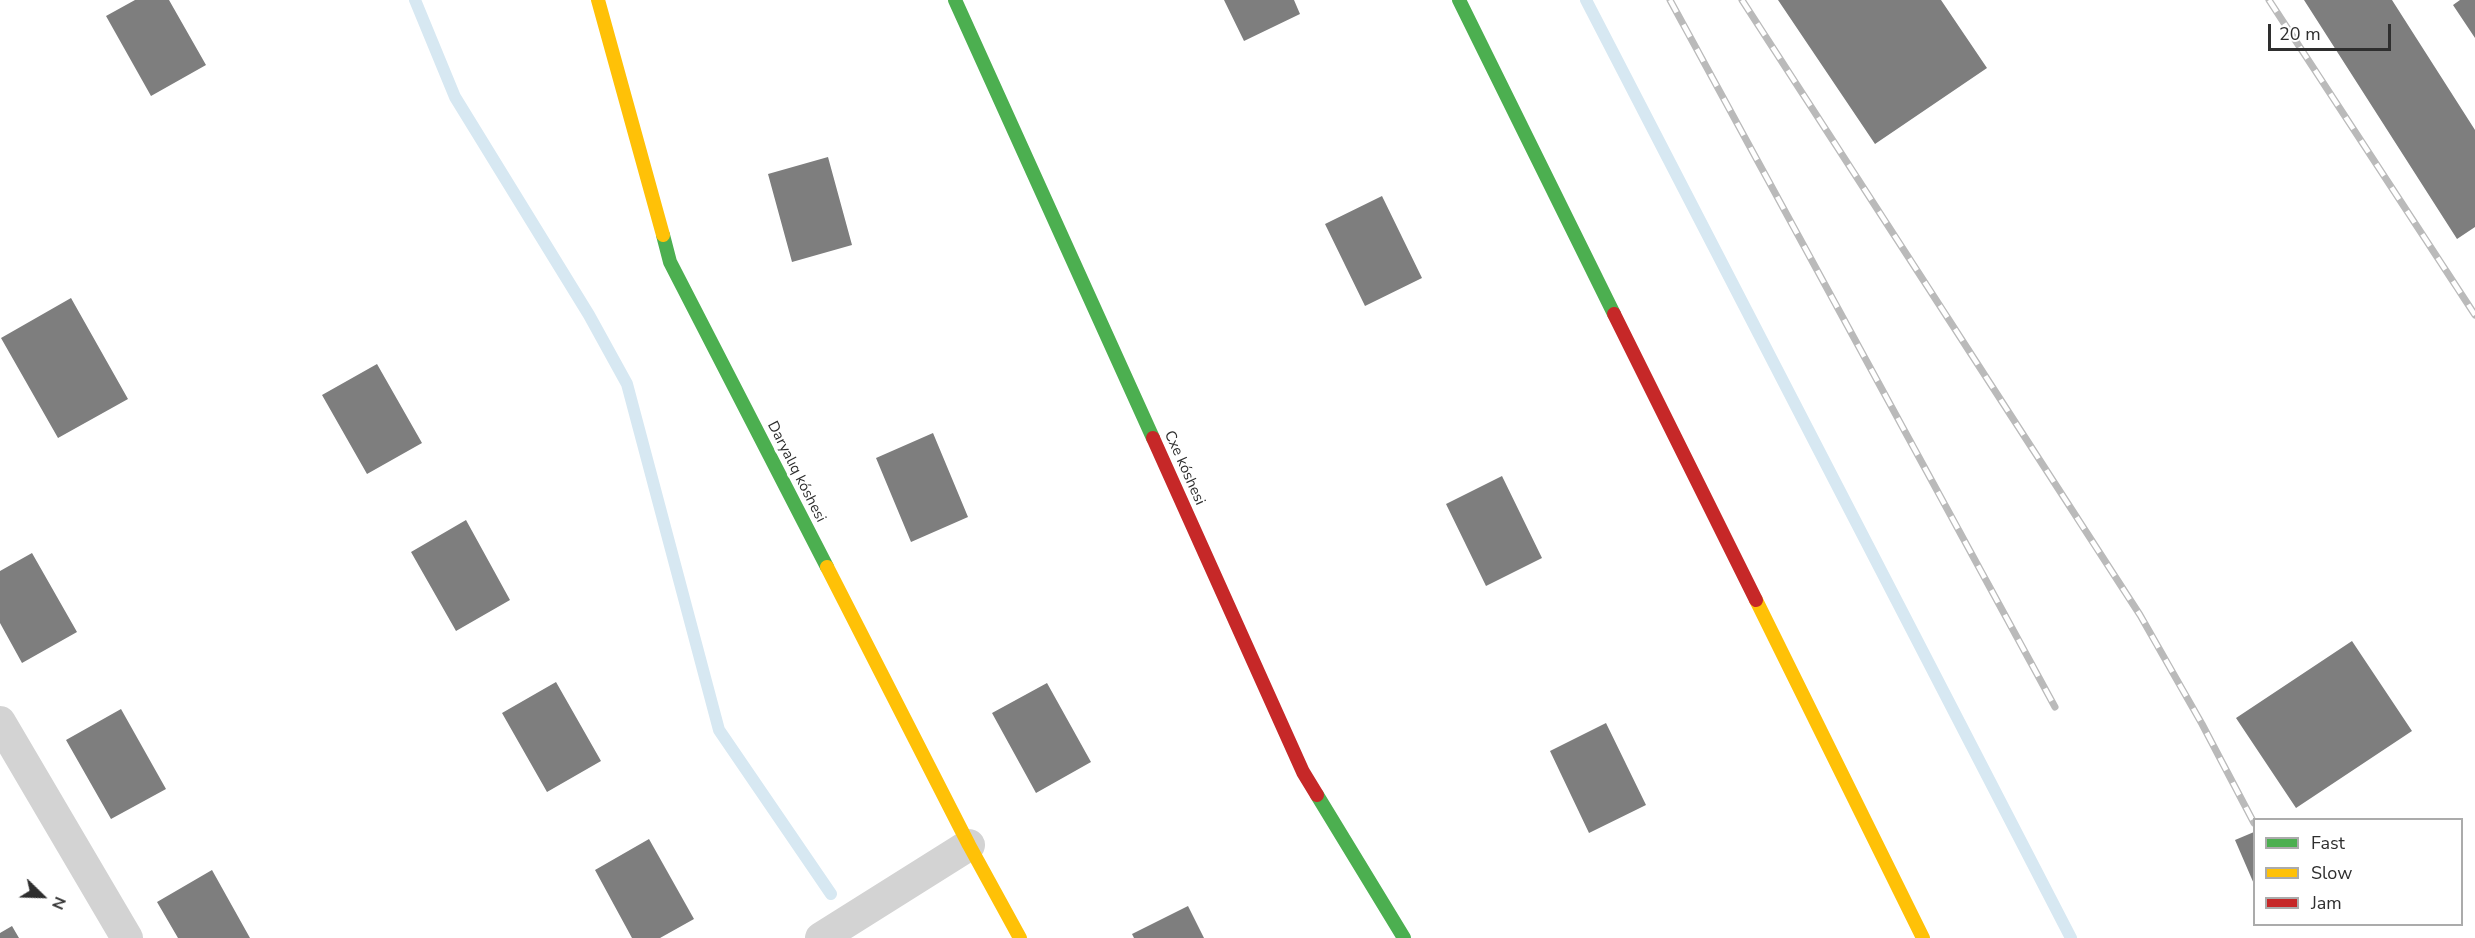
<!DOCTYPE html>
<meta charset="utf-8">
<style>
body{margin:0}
#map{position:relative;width:2475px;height:938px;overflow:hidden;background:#fff;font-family:"Nunito Sans",sans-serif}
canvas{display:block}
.legend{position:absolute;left:2253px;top:818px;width:210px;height:108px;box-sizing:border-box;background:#fff;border:2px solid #ababab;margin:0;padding:8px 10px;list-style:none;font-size:18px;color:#2e2e2e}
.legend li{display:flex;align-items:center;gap:12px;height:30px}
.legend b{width:30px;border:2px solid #ababab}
.north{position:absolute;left:12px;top:866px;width:60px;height:60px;-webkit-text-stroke:4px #fff;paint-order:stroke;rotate:113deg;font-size:16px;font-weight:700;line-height:24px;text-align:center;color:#2e2e2e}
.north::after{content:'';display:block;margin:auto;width:21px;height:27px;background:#2e2e2e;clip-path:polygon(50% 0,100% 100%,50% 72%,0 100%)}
.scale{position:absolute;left:2268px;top:24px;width:123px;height:27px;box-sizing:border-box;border:3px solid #2e2e2e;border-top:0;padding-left:8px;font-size:18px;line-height:21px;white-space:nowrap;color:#2e2e2e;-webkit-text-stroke:4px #fff;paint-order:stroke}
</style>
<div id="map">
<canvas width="2475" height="938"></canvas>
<ul class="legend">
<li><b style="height:8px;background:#4caf50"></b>Fast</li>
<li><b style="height:8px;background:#ffc107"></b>Slow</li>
<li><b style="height:8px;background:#c62828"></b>Jam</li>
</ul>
<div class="north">N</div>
<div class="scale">20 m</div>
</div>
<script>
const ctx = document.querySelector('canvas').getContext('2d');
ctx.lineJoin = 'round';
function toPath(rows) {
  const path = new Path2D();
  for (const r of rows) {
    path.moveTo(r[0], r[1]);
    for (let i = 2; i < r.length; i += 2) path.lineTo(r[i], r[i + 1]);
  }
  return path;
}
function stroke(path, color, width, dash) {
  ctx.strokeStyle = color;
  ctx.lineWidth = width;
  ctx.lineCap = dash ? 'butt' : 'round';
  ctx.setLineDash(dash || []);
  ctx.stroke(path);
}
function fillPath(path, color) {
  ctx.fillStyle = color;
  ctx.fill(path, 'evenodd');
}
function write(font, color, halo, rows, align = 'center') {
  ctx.font = font + ' "Nunito Sans",sans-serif';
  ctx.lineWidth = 6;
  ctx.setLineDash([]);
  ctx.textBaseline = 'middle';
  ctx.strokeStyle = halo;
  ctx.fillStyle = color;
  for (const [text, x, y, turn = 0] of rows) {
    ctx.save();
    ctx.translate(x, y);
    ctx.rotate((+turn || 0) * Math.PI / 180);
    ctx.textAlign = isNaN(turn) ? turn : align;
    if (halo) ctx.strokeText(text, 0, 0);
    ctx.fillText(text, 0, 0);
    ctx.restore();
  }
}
stroke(toPath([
 [415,0,455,97,589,315,627,384,719,730,831,894],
 [1586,0,2071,938]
]), '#d7e8f2', 12);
fillPath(toPath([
 [135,0,169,0,206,65,151,96,106,16],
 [1224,0,1294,0,1300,14,1244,41],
 [1778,0,1941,0,1987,68,1875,144],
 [2304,0,2392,0,2475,130,2475,227,2457,239],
 [2460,0,2475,0,2475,38,2453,5],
 [828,157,852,245,792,262,768,174],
 [1382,196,1422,278,1365,306,1325,224],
 [71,298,128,399,58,438,1,338],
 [377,364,422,443,367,474,322,395],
 [933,433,968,517,911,542,876,458],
 [1502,476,1542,558,1486,586,1446,504],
 [466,520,510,600,456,631,411,552],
 [32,553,77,632,22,663,0,623,0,571],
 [2352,641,2412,731,2296,808,2236,718],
 [556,682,601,761,547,792,502,713],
 [1047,683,1091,762,1036,793,992,713],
 [121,709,166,789,111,819,66,740],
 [1606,723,1646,805,1589,833,1550,751],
 [2254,832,2254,884,2235,840],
 [649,839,694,919,660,938,632,938,595,870],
 [212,870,250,938,178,938,157,902],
 [1188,906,1204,938,1134,938,1132,934],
 [12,926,19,938,0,938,0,933]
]), '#7e7e7e');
stroke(toPath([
 [0,722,127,938],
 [821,938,969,845]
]), '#d3d3d3', 32);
stroke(toPath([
 [955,0,1153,438],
 [1459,0,1614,314],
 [663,235,670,262,827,567],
 [1317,795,1404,938]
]), '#4caf50', 14);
stroke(toPath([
 [598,0,663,235],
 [827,567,969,845,1020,938],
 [1756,600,1923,938]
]), '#ffc107', 14);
stroke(toPath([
 [1614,314,1756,600],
 [1153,438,1303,772,1317,795]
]), '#c62828', 14);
const rail = toPath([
 [1670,0,2055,707],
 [1742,0,2140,615,2202,724,2254,823],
 [2269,0,2475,315]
]);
stroke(rail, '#bababa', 7);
stroke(rail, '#fff', 4.5, [14]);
write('15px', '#2e2e2e', '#fff', [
 ["Cxe kóshesi",1184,468,66],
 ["Daryalıq kóshesi",796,472,63]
]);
</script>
